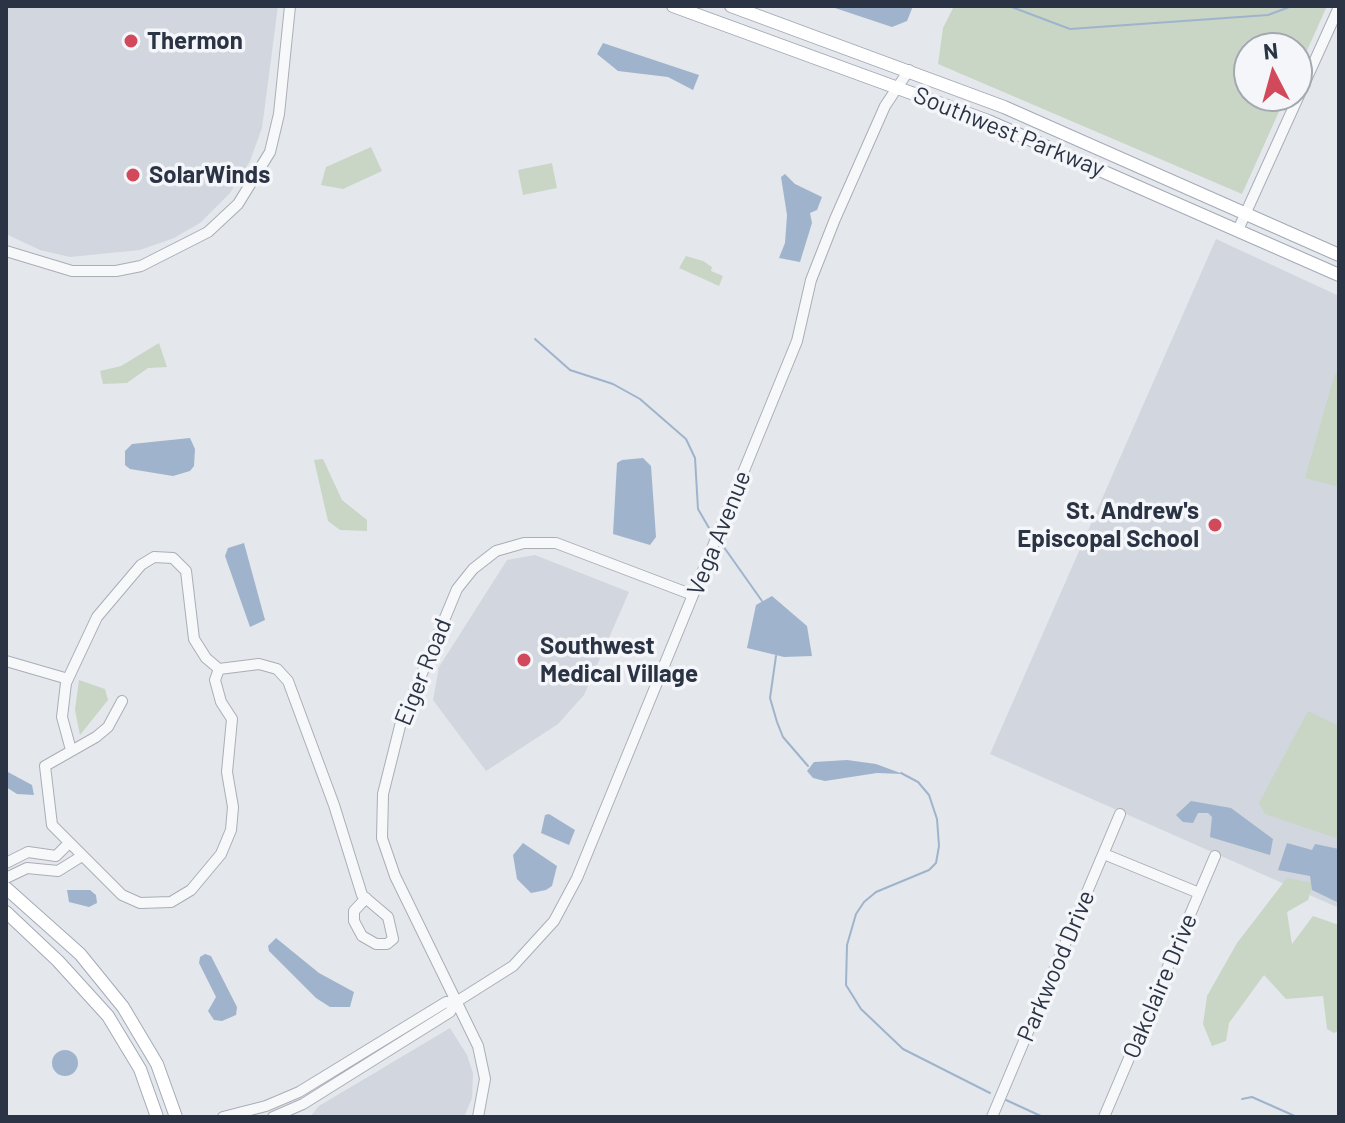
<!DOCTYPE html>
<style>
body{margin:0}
#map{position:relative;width:1345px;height:1123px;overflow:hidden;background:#e4e7ec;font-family:Barlow,sans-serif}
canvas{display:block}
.frame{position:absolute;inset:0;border:8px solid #2b3445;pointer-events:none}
.north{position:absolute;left:1233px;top:32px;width:80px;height:80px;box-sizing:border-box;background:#f4f6f9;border:2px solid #a4a8b1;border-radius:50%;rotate:354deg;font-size:22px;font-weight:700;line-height:32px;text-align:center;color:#2b3445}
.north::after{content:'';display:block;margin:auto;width:28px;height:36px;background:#d1495b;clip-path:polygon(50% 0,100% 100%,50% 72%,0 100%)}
</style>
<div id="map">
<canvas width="1345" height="1123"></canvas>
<div class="frame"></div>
<div class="north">N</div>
</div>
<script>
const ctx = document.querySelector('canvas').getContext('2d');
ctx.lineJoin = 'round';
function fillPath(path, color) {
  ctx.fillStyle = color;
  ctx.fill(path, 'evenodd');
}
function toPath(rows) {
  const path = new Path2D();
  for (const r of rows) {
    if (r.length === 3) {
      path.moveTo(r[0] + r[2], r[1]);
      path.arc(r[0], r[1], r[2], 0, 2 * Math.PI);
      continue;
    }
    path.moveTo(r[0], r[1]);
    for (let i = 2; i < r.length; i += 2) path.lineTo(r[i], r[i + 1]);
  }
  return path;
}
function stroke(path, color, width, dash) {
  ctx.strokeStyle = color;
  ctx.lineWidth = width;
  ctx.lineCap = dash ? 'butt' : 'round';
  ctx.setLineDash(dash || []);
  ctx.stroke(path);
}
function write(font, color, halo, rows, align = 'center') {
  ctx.font = font + ' Barlow,sans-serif';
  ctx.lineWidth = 7;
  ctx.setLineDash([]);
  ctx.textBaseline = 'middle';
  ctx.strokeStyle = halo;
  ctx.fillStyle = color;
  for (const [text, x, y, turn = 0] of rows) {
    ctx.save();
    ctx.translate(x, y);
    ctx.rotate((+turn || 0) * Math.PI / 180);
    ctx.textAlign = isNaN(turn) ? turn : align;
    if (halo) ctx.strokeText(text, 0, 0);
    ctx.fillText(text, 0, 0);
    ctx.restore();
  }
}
fillPath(toPath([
 [6,6,278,6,262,128,250,161,230,193,200,223,174,238,140,250,70,257,40,250,6,234],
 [1216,239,1339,296,1339,908,990,754],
 [535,555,629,592,584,695,558,724,486,771,433,700,439,667,507,560],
 [450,1028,467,1055,473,1073,472,1098,464,1117,310,1117,319,1106]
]), '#d2d6de');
fillPath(toPath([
 [954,6,1327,6,1297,73,1297,48,1249,48,1249,96,1286,96,1242,194,938,64,943,28],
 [371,147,382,171,343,189,321,185,326,167],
 [552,163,557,188,523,195,518,170],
 [686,256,703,261,712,267,711,271,723,276,719,286,679,268],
 [159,343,167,367,148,368,127,383,103,384,100,371,121,366],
 [1335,373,1339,374,1339,487,1305,478],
 [323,459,342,500,367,520,367,531,340,530,328,521,314,460],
 [79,680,105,689,108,700,80,735,75,710],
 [1308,711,1339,726,1339,839,1265,814,1259,803],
 [1287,878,1313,883,1308,900,1287,912,1292,944,1313,916,1339,925,1339,1030,1334,1033,1327,1029,1323,996,1286,999,1264,975,1229,1023,1226,1041,1212,1046,1203,1024,1207,996,1237,943]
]), '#c9d6c5');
fillPath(toPath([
 [829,6,913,6,907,21,892,27],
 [603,43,699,75,693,90,668,77,618,71,597,54],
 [785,174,795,184,822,197,817,210,810,213,812,223,800,262,779,258,785,243,787,215,781,177],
 [190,438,195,449,194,466,190,471,173,476,130,469,125,465,125,451,132,444],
 [622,460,643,458,651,466,656,537,650,545,613,534,617,463],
 [244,543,265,620,250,627,225,556,228,548],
 [772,596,807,626,812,656,784,657,747,648,756,605],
 [847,760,876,764,903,774,877,773,825,781,813,778,807,771,814,762],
 [6,771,32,785,34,795,17,794,6,787],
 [1191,801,1231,808,1273,839,1270,855,1210,837,1212,817,1208,813,1198,813,1193,823,1183,822,1176,815],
 [549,814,575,830,569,845,541,833,545,815],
 [523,843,557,866,552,886,546,890,531,893,517,879,513,855],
 [1287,843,1312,850,1315,844,1339,849,1339,903,1312,890,1310,876,1278,870],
 [67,890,90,890,96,895,97,903,89,907,69,902],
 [276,938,319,973,354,992,350,1007,330,1007,316,998,269,951,268,946],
 [205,954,211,956,237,1007,236,1015,222,1021,214,1020,208,1011,216,997,199,963,200,957],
 [65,1063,13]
]), '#9fb4cc');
stroke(toPath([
 [1009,6,1070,29,1268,15,1292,6],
 [535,339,570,370,613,384,640,399,686,439,695,458,698,509,709,528],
 [721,543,762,601],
 [776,656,770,698,777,722,783,737,808,766],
 [901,773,918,782,929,795,937,819,939,846,936,863,929,870,876,892,864,902,856,914,847,945,846,985,861,1009,903,1049,990,1093],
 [1242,1099,1252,1097,1297,1117],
 [1006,1100,1043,1117]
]), '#9fb4cc', 2);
const minor = toPath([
 [1238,230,1339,7],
 [6,251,72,271,116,271,141,266,208,232,238,204,270,152,279,114,290,6],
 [6,661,68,679],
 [122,701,108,727,96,737,45,766,52,825,122,895,140,903,171,902,191,890,221,854,231,830,233,807,227,772,232,719,221,702,215,680,219,669,259,664,277,669,288,681,334,805,362,895,388,917,393,939,387,944,376,944,362,936,354,921,354,911,366,898],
 [71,750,62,717,66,683,97,617,141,565,154,557,173,558,186,571,194,639,206,658,219,669],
 [1104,854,1199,893],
 [6,863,28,852,56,856,69,843],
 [6,878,27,868,58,871,82,856],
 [223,1117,266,1106,299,1092,446,1002,456,1002,513,966,554,921,577,878,797,341,811,280,835,219,885,106,909,70],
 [273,1117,303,1104,450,1012,456,1002],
 [478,1117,485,1079,478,1046,395,876,382,838,383,794,400,726,457,589,473,569,496,551,524,543,556,543,693,595],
 [992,1117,1120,814],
 [1104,1117,1215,856]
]);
const major = toPath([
 [673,6,988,121,1339,275],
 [731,6,1004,107,1339,255],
 [6,888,80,954,123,1007,157,1064,176,1117],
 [6,912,58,961,108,1016,140,1069,157,1117]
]);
stroke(minor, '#a9aeb7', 12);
stroke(major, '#a3abb8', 14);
stroke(minor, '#f7f8fa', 10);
stroke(major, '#fff', 12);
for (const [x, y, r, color] of [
 [131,41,8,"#d1495b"],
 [133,175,8,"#d1495b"],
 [1215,525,8,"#d1495b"],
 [524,660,8,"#d1495b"]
]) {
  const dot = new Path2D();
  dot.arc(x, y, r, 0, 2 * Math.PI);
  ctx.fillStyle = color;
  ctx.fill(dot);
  stroke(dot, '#f4f6f9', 3);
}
write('bold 24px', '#2b3445', '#f4f6f9', [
 ["Thermon",147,41],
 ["SolarWinds",149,175],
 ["St. Andrew's",1199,511,"right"],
 ["Episcopal School",1199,539,"right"],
 ["Southwest",540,646],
 ["Medical Village",540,674]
], 'left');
write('24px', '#2b3445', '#f4f6f9', [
 ["Southwest Parkway",1009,132,22],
 ["Vega Avenue",719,533,-68],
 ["Eiger Road",423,672,-68],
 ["Parkwood Drive",1056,966,-67],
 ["Oakclaire Drive",1160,986,-67]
]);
</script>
